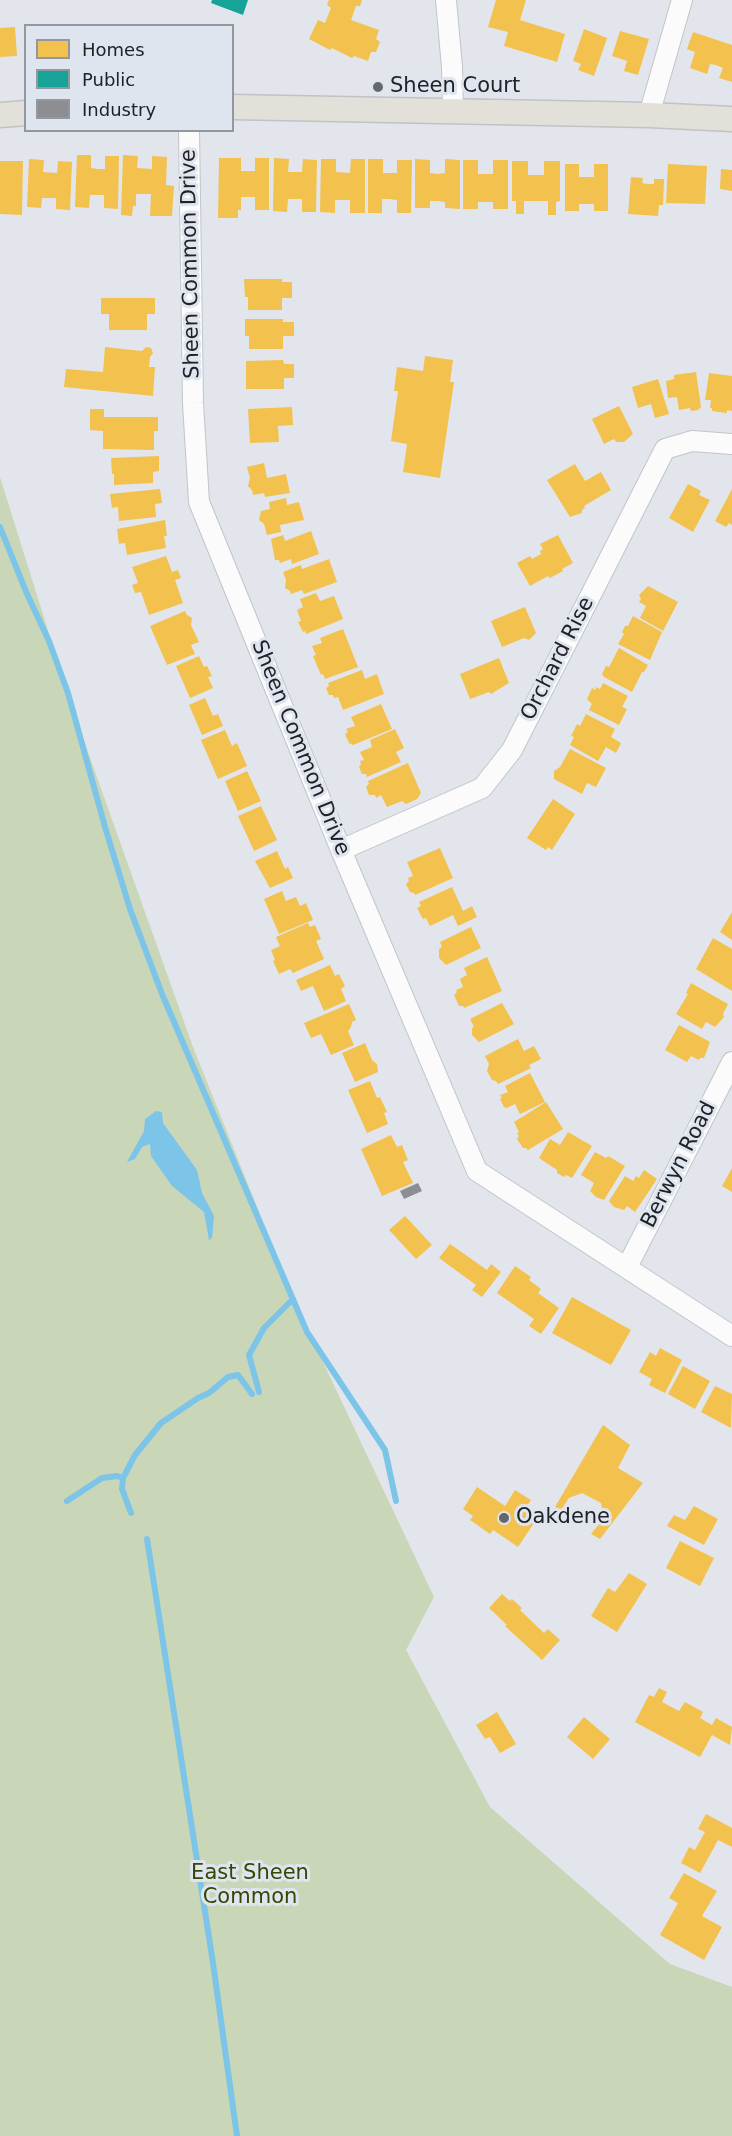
<!DOCTYPE html>
<style>
body{margin:0}
#map{position:relative;width:732px;height:2136px;overflow:hidden;background:#e2e6ec;font-family:"DejaVu Sans",sans-serif}
canvas{display:block}
.legend{position:absolute;left:24px;top:24px;width:210px;height:108px;box-sizing:border-box;background:#dfe5ef;border:2px solid #93979f;margin:0;padding:8px 10px;list-style:none;font-size:18px;color:#202226}
.legend li{display:flex;align-items:center;gap:12px;height:30px}
.legend b{width:30px;border:2px solid #93979f}
</style>
<div id="map">
<canvas width="732" height="2136"></canvas>
<ul class="legend">
<li><b style="height:16px;background:#f2c14e"></b>Homes</li>
<li><b style="height:16px;background:#17a398"></b>Public</li>
<li><b style="height:16px;background:#8d8d92"></b>Industry</li>
</ul>
</div>
<script>
const ctx = document.querySelector('canvas').getContext('2d');
ctx.lineJoin = 'round';
function fillPath(path, color) {
  ctx.fillStyle = color;
  ctx.fill(path, 'evenodd');
}
function toPath(rows) {
  const path = new Path2D();
  for (const r of rows) {
    path.moveTo(r[0], r[1]);
    for (let i = 2; i < r.length; i += 2) path.lineTo(r[i], r[i + 1]);
  }
  return path;
}
function stroke(path, color, width, dash) {
  ctx.strokeStyle = color;
  ctx.lineWidth = width;
  ctx.lineCap = dash ? 'butt' : 'round';
  ctx.setLineDash(dash || []);
  ctx.stroke(path);
}
function write(font, color, halo, rows, align = 'center') {
  ctx.font = font + ' "DejaVu Sans",sans-serif';
  ctx.lineWidth = 6;
  ctx.setLineDash([]);
  ctx.textBaseline = 'middle';
  ctx.strokeStyle = halo;
  ctx.fillStyle = color;
  for (const [text, x, y, turn = 0] of rows) {
    ctx.save();
    ctx.translate(x, y);
    ctx.rotate((+turn || 0) * Math.PI / 180);
    ctx.textAlign = isNaN(turn) ? turn : align;
    if (halo) ctx.strokeText(text, 0, 0);
    ctx.fillText(text, 0, 0);
    ctx.restore();
  }
}
fillPath(toPath([
 [0,477,72,707,193,1047,298,1309,434,1597,406,1650,490,1807,670,1964,732,1987,732,2136,0,2136]
]), '#cad6b8');
fillPath(toPath([
 [156,1111,162,1112,163,1123,197,1170,202,1193,214,1216,212,1238,209,1240,204,1212,172,1186,151,1156,150,1144,142,1147,135,1159,127,1162,144,1131,145,1119]
]), '#7dc4e9');
fillPath(toPath([
 [329,0,362,0,360,6,356,6,351,20,379,30,376,39,380,42,376,52,371,52,368,61,354,56,352,58,332,48,330,50,309,39,318,20,325,23,331,8,327,5],
 [496,0,526,0,520,20,565,34,557,62,504,46,508,32,488,27],
 [15,27,17,56,0,57,0,28],
 [584,29,607,38,594,76,578,70,581,64,573,61],
 [620,31,649,39,638,75,624,71,627,61,612,56],
 [693,32,732,45,732,82,719,78,723,68,716,65,710,64,707,74,690,68,695,52,687,49],
 [77,155,91,155,91,168,98,169,105,169,105,156,119,156,118,209,104,208,104,195,90,195,89,208,75,207],
 [123,155,138,156,137,168,152,169,152,156,167,157,166,185,174,186,172,216,150,216,151,194,136,194,136,206,133,206,132,216,121,215],
 [219,158,241,158,241,171,255,171,255,158,269,158,269,210,255,210,255,197,241,197,241,210,238,210,238,218,218,218],
 [274,158,289,159,288,172,302,172,303,159,317,160,316,212,302,212,302,199,288,199,287,212,273,211],
 [29,159,44,160,43,172,57,173,58,161,72,162,70,210,56,209,56,198,42,198,41,208,27,207],
 [321,159,336,159,336,172,350,173,351,159,365,159,365,213,350,213,350,200,335,200,335,213,320,212],
 [368,159,383,159,383,173,397,173,397,160,412,160,411,213,397,213,397,200,389,199,382,199,382,213,368,213],
 [415,159,430,160,430,173,437,174,445,173,445,159,460,160,460,209,445,208,445,202,437,201,430,201,430,208,415,208],
 [463,160,478,160,478,174,493,174,493,160,508,160,508,209,493,209,493,202,478,202,478,209,463,209],
 [0,161,23,161,22,215,0,214],
 [512,161,528,161,528,175,544,175,544,161,560,161,560,201,556,202,556,215,548,215,548,201,524,201,524,214,516,214,516,201,512,201],
 [565,164,579,164,579,177,594,177,594,164,608,164,608,211,594,211,594,204,579,204,579,211,565,211],
 [668,164,707,166,705,204,666,203],
 [721,169,732,170,732,191,720,189],
 [631,177,643,178,642,183,647,184,654,184,654,179,664,179,663,205,659,205,658,216,628,214],
 [244,279,282,279,282,282,292,282,292,298,282,298,282,310,248,310,248,297,245,297],
 [101,298,155,298,155,314,147,314,147,330,109,330,109,314,101,314],
 [245,319,283,319,283,322,294,322,294,336,283,336,283,349,249,349,249,336,245,336],
 [105,347,142,351,146,347,151,348,153,353,150,357,149,367,155,367,153,396,64,387,66,369,103,372],
 [425,356,453,360,450,382,454,382,440,478,403,472,407,444,391,441,398,391,394,391,397,367,423,371],
 [283,360,284,364,294,364,294,378,284,378,284,389,246,389,246,361],
 [696,372,701,407,698,410,691,411,690,408,679,410,677,397,668,398,666,381,674,379,674,375],
 [709,373,732,376,732,411,727,410,727,413,712,411,712,408,710,408,711,400,705,400],
 [658,379,669,414,655,418,651,404,638,408,632,387],
 [619,406,633,434,624,442,616,442,614,439,604,444,592,419],
 [292,407,293,425,278,426,279,442,250,443,248,409],
 [90,409,104,409,104,417,158,417,158,431,154,431,154,450,103,449,103,431,90,430],
 [159,456,159,471,153,472,153,483,114,485,114,474,112,474,111,458],
 [264,463,267,478,286,474,290,493,265,497,264,493,253,495,252,490,248,486,250,478,247,467],
 [575,464,585,481,601,472,611,490,584,506,585,508,582,510,582,513,570,517,547,480],
 [688,484,701,491,699,495,710,500,693,532,669,518],
 [160,489,162,503,155,504,156,517,119,521,118,507,112,508,110,494],
 [732,489,732,525,729,523,726,527,715,521],
 [286,498,287,505,299,502,304,520,280,525,281,532,267,535,264,524,259,520,261,511,270,509,269,502],
 [165,520,167,536,164,536,166,548,127,555,125,543,119,544,117,529],
 [311,531,319,554,292,564,291,559,280,563,279,560,275,560,271,539,283,535,285,541],
 [558,535,573,563,562,569,563,571,550,578,548,576,530,586,517,563,530,556,532,559,541,554,540,551,543,549,540,544],
 [166,556,172,572,178,570,181,578,175,580,183,603,149,615,141,592,135,593,132,585,138,583,132,567],
 [329,559,337,582,304,594,302,590,291,594,290,591,285,588,286,580,283,572,301,565,302,569],
 [648,586,678,602,663,631,640,618,646,606,639,602,641,599,639,595],
 [316,593,320,601,334,596,343,619,306,634,305,631,303,632,298,622,301,621,297,610,303,607,300,599],
 [525,607,536,633,529,640,524,638,502,647,491,621],
 [185,611,187,615,192,618,191,625,199,642,191,645,195,654,167,665,150,626],
 [633,616,662,632,650,660,618,644,624,634,622,632,625,626,628,626],
 [343,629,358,667,325,679,323,674,321,675,313,656,316,655,312,646,322,643,320,638],
 [619,648,648,665,644,672,642,672,632,692,604,677,602,674,606,666,609,667],
 [199,656,204,667,207,666,212,676,208,677,213,688,190,698,176,666],
 [499,658,509,683,491,694,489,692,470,699,460,674],
 [362,670,365,679,377,674,384,694,343,710,338,697,334,698,333,695,329,695,326,688,329,686,328,683],
 [603,683,628,696,622,707,627,709,619,725,589,710,592,704,587,699,592,688,595,690,596,687,600,689],
 [205,698,213,716,218,714,223,726,202,735,189,705],
 [381,704,392,729,353,745,349,743,345,734,348,732,346,729,355,726,351,717],
 [586,714,615,729,611,737,621,743,616,753,606,747,598,761,570,745,574,737,571,736,577,724,580,726],
 [395,729,404,748,396,752,401,762,367,777,366,774,362,774,359,767,361,764,360,761,364,760,360,752,372,747,370,740],
 [225,730,232,746,237,743,247,766,218,779,201,740],
 [570,749,606,768,596,787,587,783,582,794,554,779,554,771,560,767],
 [408,763,421,793,417,799,406,804,402,801,387,807,381,795,376,798,375,795,369,795,366,787,369,784,368,781],
 [247,771,261,801,238,811,225,781],
 [553,799,575,814,552,850,548,847,546,850,527,838],
 [261,806,277,840,254,851,238,816],
 [440,848,453,878,415,895,414,893,410,892,406,884,409,881,408,878,413,876,407,862],
 [277,851,285,869,288,867,293,878,270,888,255,861],
 [452,887,463,911,472,906,477,917,458,926,453,915,430,926,426,918,423,919,417,908,421,906,419,902],
 [282,891,286,901,296,897,300,906,306,903,313,920,279,934,264,899],
 [732,912,732,940,720,932],
 [308,923,310,927,315,925,321,939,316,941,324,959,293,973,290,969,279,974,273,961,275,960,271,950,280,946,276,937],
 [471,927,481,948,446,965,439,958,439,949,442,947,440,942],
 [713,938,732,949,732,991,696,969],
 [487,957,502,991,464,1008,463,1006,459,1006,454,995,457,992,456,990,463,987,460,979,467,975,464,968],
 [330,965,335,976,339,974,345,986,341,989,346,1001,324,1011,313,986,301,991,296,980],
 [691,983,728,1004,723,1014,724,1017,715,1027,706,1022,702,1029,676,1014,688,994,686,993],
 [502,1003,514,1024,479,1042,472,1035,472,1028,474,1027,470,1019],
 [349,1004,356,1020,352,1022,351,1027,348,1031,354,1045,331,1055,321,1034,311,1038,304,1023],
 [679,1025,710,1042,704,1058,700,1058,699,1060,691,1056,687,1062,665,1050],
 [518,1039,524,1051,534,1046,541,1059,529,1065,531,1068,498,1084,496,1081,492,1080,487,1071,489,1064,485,1056],
 [365,1043,372,1060,377,1064,378,1072,355,1082,342,1053],
 [530,1073,545,1102,520,1114,515,1104,507,1108,504,1107,500,1099,502,1098,500,1095,508,1092,505,1086],
 [370,1081,377,1098,380,1097,387,1112,384,1113,388,1124,367,1133,348,1090],
 [546,1102,563,1129,528,1150,526,1148,523,1148,517,1139,519,1136,517,1133,519,1132,514,1122],
 [568,1132,592,1146,572,1178,566,1175,564,1177,557,1173,557,1170,539,1158,550,1139,560,1145],
 [391,1135,397,1147,402,1145,408,1160,403,1162,413,1183,382,1196,361,1149],
 [595,1152,606,1158,608,1156,625,1166,604,1200,596,1197,590,1191,594,1183,581,1175],
 [732,1168,732,1192,722,1186],
 [644,1170,657,1179,635,1212,627,1206,624,1210,614,1207,609,1201,625,1176,633,1181,636,1176,639,1178],
 [405,1216,432,1245,416,1259,389,1230],
 [450,1244,487,1270,491,1264,501,1272,482,1297,472,1290,476,1285,439,1258],
 [515,1266,531,1277,529,1280,541,1289,538,1293,559,1308,541,1334,529,1326,534,1319,497,1293],
 [572,1297,631,1330,611,1365,552,1333],
 [660,1348,682,1360,665,1393,649,1385,652,1379,639,1372,650,1352,656,1356],
 [683,1366,710,1381,695,1409,668,1394],
 [715,1386,732,1394,731,1428,701,1412],
 [603,1425,630,1445,618,1468,643,1483,600,1539,591,1534,604,1518,601,1503,582,1493,569,1498,561,1510,555,1507],
 [477,1487,505,1506,515,1490,531,1500,527,1506,540,1514,518,1547,493,1530,490,1534,470,1520,473,1516,463,1509],
 [694,1506,718,1519,704,1545,667,1526,674,1515,685,1520],
 [680,1541,714,1558,700,1586,666,1568],
 [629,1573,647,1584,617,1632,591,1616,608,1588,615,1592],
 [502,1594,510,1601,512,1599,522,1608,520,1610,544,1633,548,1629,560,1640,542,1660,505,1626,507,1625,489,1608],
 [659,1688,667,1692,662,1702,679,1711,685,1702,703,1712,700,1718,712,1725,716,1718,732,1727,730,1745,712,1735,700,1757,635,1722,649,1695,654,1697],
 [497,1712,516,1744,500,1753,490,1737,485,1739,476,1725],
 [584,1717,610,1739,593,1759,567,1737],
 [706,1814,732,1828,732,1847,718,1840,700,1873,681,1863,689,1847,695,1850,705,1832,698,1829],
 [684,1873,717,1891,702,1916,722,1927,704,1960,660,1935,678,1903,669,1898]
]), '#f2c14e');
fillPath(toPath([
 [212,0,248,0,243,15,211,3]
]), '#17a398');
fillPath(toPath([
 [418,1183,422,1191,404,1199,400,1191]
]), '#8d8d92');
stroke(toPath([
 [0,527,27,594,49,641,68,693,105,827,130,909,162,994,307,1332,385,1450,396,1501],
 [259,1392,249,1355,264,1328,293,1299],
 [67,1501,102,1478,117,1476,123,1478],
 [131,1513,122,1489,123,1478,135,1455,161,1423,198,1398,209,1393,228,1377,238,1375,252,1394],
 [147,1539,213,1963,237,2136]
]), '#7dc4e9', 6);
const minor = toPath([
 [446,0,452,67,453,111],
 [649,115,682,0],
 [189,130,193,403,199,502,341,850,477,1171,732,1336],
 [341,850,482,788,512,750,665,449,692,441,732,444],
 [627,1267,732,1062]
]);
const major = toPath([
 [232,107,649,115,732,119],
 [0,115,26,113]
]);
stroke(minor, '#c1c4c8', 22);
stroke(major, '#c0c2c4', 27);
stroke(minor, '#fbfbfc', 20);
stroke(major, '#e2e0d8', 24);
for (const [x, y, r, color] of [
 [378,87,6,"#64676b"],
 [504,1518,6,"#64676b"]
]) {
  const dot = new Path2D();
  dot.arc(x, y, r, 0, 2 * Math.PI);
  ctx.fillStyle = color;
  ctx.fill(dot);
  stroke(dot, '#dfe5ef', 2);
}
write('21px', '#202226', '#dfe5ef', [
 ["Sheen Court",390,87],
 ["Oakdene",516,1518]
], 'left');
write('21px', '#202226', '#dfe5ef', [
 ["Sheen Common Drive",191,264,-91],
 ["Orchard Rise",558,659,-63],
 ["Sheen Common Drive",300,748,68],
 ["Berwyn Road",679,1165,-63]
]);
write('21px', '#374602', '#dfe5ef', [
 ["East Sheen",250,1874],
 ["Common",250,1898]
]);
</script>
